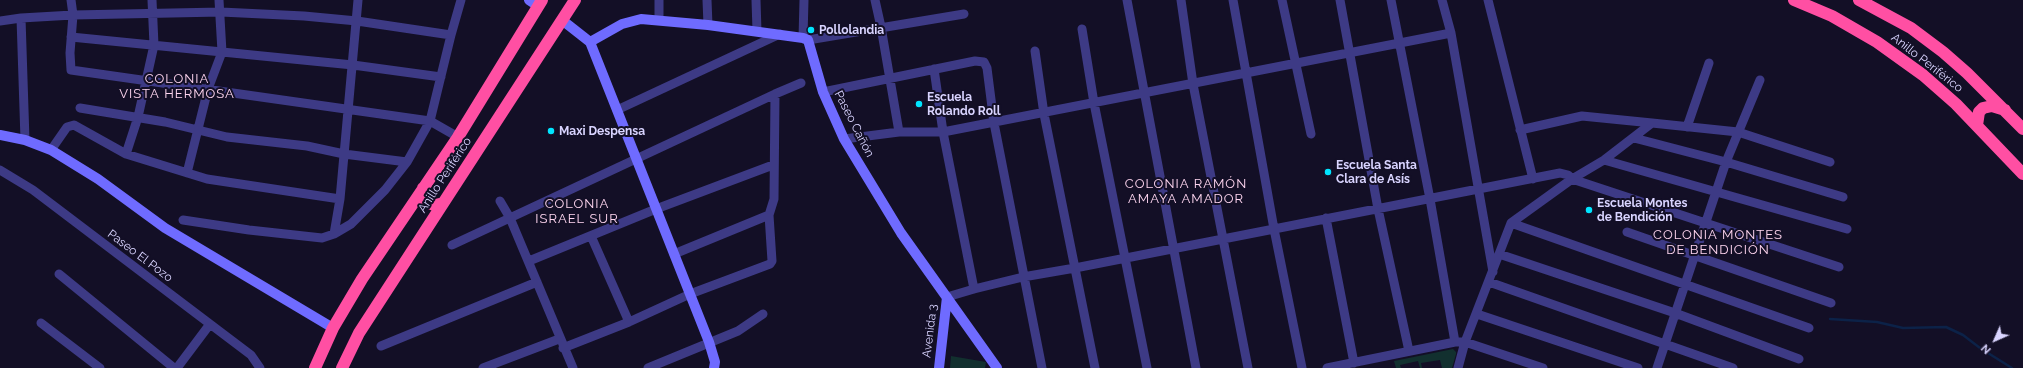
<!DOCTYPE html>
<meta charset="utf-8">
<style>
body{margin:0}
#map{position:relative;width:2023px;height:368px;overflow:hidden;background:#130f26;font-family:Raleway,sans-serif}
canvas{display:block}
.north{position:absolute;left:1975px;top:320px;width:40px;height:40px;-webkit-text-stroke:3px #130f26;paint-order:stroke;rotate:225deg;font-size:11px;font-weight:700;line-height:16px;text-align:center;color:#d9d4ff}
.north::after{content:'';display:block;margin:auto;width:14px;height:18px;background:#d9d4ff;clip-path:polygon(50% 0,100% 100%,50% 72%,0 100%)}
</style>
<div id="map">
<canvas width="2023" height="368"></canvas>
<div class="north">N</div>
</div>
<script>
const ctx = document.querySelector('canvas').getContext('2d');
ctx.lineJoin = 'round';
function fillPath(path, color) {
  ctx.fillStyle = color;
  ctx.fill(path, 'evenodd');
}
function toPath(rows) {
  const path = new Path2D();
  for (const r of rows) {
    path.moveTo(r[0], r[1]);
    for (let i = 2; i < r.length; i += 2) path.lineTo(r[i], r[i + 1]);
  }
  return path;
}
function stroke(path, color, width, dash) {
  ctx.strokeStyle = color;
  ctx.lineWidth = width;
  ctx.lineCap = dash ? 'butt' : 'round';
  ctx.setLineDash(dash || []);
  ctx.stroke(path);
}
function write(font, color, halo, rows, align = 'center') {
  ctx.font = font + ' Raleway,sans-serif';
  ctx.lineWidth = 4;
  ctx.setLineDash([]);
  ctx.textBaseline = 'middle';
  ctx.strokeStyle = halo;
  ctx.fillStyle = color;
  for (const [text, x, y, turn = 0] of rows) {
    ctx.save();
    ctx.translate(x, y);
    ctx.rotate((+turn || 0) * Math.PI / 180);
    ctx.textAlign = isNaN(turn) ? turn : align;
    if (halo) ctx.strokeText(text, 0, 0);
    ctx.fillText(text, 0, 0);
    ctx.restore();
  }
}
fillPath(toPath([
 [1453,349,1456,352,1456,354,1452,368,1442,368,1440,360,1421,363,1422,368,1420,368,1418,361,1400,365,1401,368,1396,368,1394,361],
 [951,356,986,362,985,368,950,368]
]), '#12302f');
stroke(toPath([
 [1830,319,1877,322,1903,328,1946,327,1963,335,1980,348,2012,368]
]), '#0c2248', 2.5);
stroke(toPath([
 [71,0,73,15,70,53,71,70,430,121,458,137],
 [659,0,659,20],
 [707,0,708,25],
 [756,0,757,31],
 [875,0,881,27,899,132],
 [1127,0,1196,368],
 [1181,0,1193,84,1248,368],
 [1233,0,1274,229,1302,368],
 [1282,0,1311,134],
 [1340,0,1378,209,1409,351],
 [1391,0,1430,199,1455,342],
 [1442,0,1451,33,1493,272],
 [1488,0,1533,179],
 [21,18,25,140],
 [0,21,21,18,73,15,221,12,304,16,357,21,451,35],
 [1082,29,1094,103,1147,368],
 [71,37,353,65,441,77],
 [803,38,804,0],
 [808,40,964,14],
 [1035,51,1044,114,1095,368],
 [934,69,943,132,974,289],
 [823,92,975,61,984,62,987,68,994,123,1042,368],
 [80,108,165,122,227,137,307,146,344,154,407,162],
 [617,110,780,34],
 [1687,127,1709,63],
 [1520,130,1582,116,1652,123],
 [1634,138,1726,162,1843,197],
 [844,139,899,132,943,132,1451,33],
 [51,150,67,127,74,125,126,154,207,179,340,199],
 [126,154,138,117,154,45,152,0],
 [1604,160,1847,229],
 [0,170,33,190,210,324,251,355,260,368],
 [187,173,208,89,222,52,219,0],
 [500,201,510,218,573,368],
 [1326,218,1354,363],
 [183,220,249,230,322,238,334,234,351,224,385,190,407,162,430,121,451,35,461,0],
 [1511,223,1809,328],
 [1627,232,1831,303],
 [334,234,340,199,358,0],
 [591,236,629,322],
 [452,245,775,94],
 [674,254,769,215],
 [1499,254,1675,313,1799,359],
 [529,261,656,209,773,165],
 [59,274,174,368],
 [1489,282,1733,368],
 [947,297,974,289,1023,277,1075,268,1560,173,1568,175,1572,179,1839,267],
 [1477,314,1638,368],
 [41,323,100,368],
 [381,346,537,282],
 [563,348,629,322,690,294,770,264,772,261,769,215,774,199,775,94,801,83],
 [177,368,210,324],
 [483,368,559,339],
 [648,368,738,331,763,314],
 [1327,368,1455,342,1465,342,1543,368],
 [1458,368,1465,342,1511,223,1572,179,1604,160,1652,123,1738,132,1830,162],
 [1657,368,1726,162,1760,80]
]), '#3d3a85', 9);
stroke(toPath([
 [529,0,538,6],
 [562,20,590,42],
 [590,42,622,24,641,19,708,25,803,38,808,40,823,92,844,139,901,233,997,368],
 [590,42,709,342,715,362,714,368],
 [0,135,25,140,51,150,98,179,165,228,333,328],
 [939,368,947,297]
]), '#6f6bff', 10);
stroke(toPath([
 [1794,0,1832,16,1877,42,1923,75,1956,104,2023,174],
 [1859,0,1911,28,1943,52,1967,73,2023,129],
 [1977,125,1979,112,1983,108,1992,106,2005,110],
 [423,188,423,195,425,201,431,204,437,205,443,203],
 [315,368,333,328,362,279,458,137,542,0],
 [342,368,359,333,575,0]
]), '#ff4fa3', 12);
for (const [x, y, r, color] of [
 [811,30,4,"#00e5ff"],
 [919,104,4,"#00e5ff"],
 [551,131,4,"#00e5ff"],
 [1328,172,4,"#00e5ff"],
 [1589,210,4,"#00e5ff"]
]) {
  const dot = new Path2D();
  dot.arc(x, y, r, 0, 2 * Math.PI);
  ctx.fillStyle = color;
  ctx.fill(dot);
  stroke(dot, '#130f26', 1.5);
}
write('bold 12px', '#d9d4ff', '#130f26', [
 ["Pollolandia",819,30],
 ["Escuela",927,97],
 ["Rolando Roll",927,111],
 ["Maxi Despensa",559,131],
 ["Escuela Santa",1336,165],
 ["Clara de Asís",1336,179],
 ["Escuela Montes",1597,203],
 ["de Bendición",1597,217]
], 'left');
write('12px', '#d9d4ff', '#130f26', [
 ["Anillo Periférico",1927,63,38],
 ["Paseo Cañón",854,124,63],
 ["Anillo Periférico",445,175,-57],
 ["Paseo El Pozo",140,256,37],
 ["Avenida 3",930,331,-83]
]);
ctx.letterSpacing = '1px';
write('13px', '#ffd6f0', '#130f26', [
 ["COLONIA",177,79],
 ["VISTA HERMOSA",177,94],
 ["COLONIA RAMÓN",1186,184],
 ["AMAYA AMADOR",1186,199],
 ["COLONIA",577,204],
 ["ISRAEL SUR",577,219],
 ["COLONIA MONTES",1718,235],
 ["DE BENDICIÓN",1718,250]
]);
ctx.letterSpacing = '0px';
</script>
